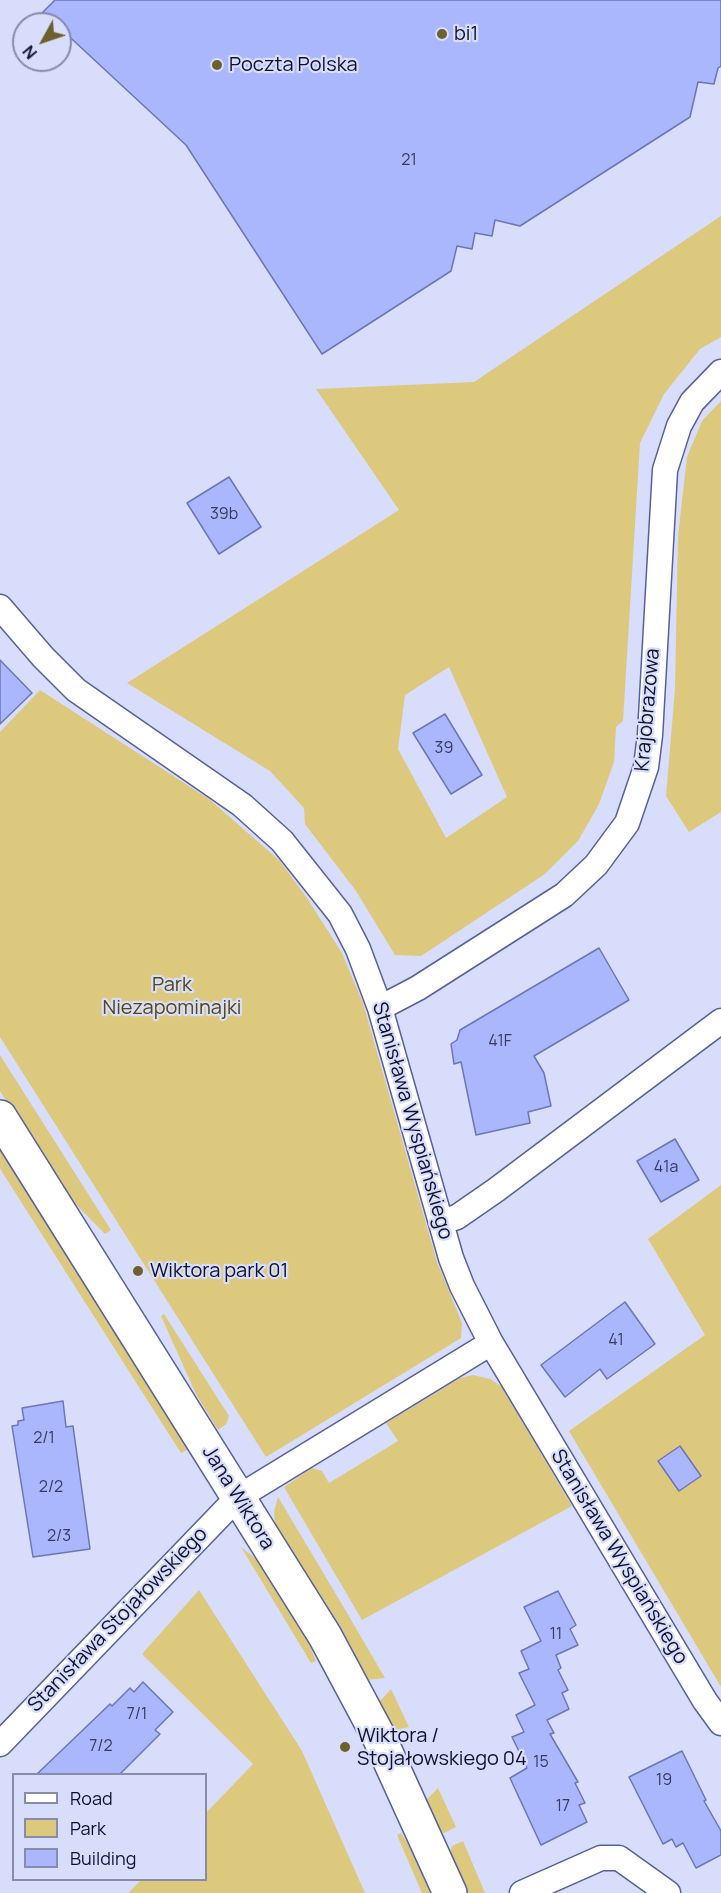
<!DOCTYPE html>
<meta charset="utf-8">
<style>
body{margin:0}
#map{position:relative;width:721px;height:1893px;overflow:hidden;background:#d7ddfa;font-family:Manrope,sans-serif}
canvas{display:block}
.legend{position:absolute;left:12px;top:1773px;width:195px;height:108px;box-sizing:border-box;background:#d7ddfa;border:2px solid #878ca8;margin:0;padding:8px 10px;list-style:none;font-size:18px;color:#0f122c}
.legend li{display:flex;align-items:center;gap:12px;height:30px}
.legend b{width:30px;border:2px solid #878ca8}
.north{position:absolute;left:12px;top:12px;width:60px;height:60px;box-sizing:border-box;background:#d7ddfa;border:2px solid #878ca8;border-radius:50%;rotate:230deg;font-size:16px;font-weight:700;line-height:24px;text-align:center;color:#0f122c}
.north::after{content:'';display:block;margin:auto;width:21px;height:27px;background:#6d602d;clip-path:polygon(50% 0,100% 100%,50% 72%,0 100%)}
</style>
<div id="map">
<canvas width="721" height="1893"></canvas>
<ul class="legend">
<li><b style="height:8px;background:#fff"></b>Road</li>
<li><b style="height:16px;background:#dcc97e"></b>Park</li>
<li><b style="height:16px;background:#aab7fd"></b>Building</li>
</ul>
<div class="north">N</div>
</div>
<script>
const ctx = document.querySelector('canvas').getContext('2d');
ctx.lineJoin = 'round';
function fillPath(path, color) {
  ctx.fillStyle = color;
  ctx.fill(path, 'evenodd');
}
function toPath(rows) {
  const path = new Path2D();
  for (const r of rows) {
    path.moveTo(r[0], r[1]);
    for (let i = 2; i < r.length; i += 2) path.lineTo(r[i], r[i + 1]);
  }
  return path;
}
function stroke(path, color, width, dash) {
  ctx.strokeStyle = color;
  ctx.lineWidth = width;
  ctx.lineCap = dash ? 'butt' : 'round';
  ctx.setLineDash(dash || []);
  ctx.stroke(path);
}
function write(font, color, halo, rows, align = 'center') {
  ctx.font = font + ' Manrope,sans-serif';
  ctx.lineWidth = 4.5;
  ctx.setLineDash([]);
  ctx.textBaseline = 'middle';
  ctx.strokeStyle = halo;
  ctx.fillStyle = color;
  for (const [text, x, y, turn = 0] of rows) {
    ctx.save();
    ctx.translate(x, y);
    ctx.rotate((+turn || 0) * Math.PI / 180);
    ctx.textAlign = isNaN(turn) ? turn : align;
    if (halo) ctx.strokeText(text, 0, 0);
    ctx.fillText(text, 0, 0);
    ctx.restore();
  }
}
fillPath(toPath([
 [721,216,721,337,700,349,664,394,640,443,623,721,616,727,614,762,599,804,578,841,545,874,421,956,395,955,356,891,305,824,304,808,270,771,127,683,399,510,316,389,474,382],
 [449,667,507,797,446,838,398,749,405,695],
 [721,401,721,812,689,832,666,796,675,689,678,536,687,457,702,421],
 [40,690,209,799,279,860,307,898,342,953,363,1003,437,1262,462,1323,461,1338,266,1457,0,1037,0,732],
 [0,1055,111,1230,105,1234,64,1192,0,1091],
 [0,1149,189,1449,181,1453,4,1175,0,1168],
 [721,1185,721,1687,569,1431,705,1335,648,1239],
 [164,1314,229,1416,226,1424,218,1430,196,1394,161,1316],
 [473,1375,490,1379,502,1387,572,1506,362,1620,284,1487,312,1468,322,1471,329,1483,398,1441,386,1423,460,1378],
 [278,1497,340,1601,385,1678,368,1680,275,1525,274,1512],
 [241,1547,261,1563,304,1631,316,1661,311,1663],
 [199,1590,302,1751,365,1893,128,1893,141,1880,206,1880,206,1813,253,1764,142,1654],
 [391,1689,409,1727,394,1730,379,1702],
 [438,1788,456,1827,444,1833,440,1830,426,1800],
 [401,1833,420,1864,434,1893,422,1893,397,1835],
 [463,1841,485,1893,467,1893,450,1854,452,1846]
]), '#dcc97e');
const building = toPath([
 [55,0,721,0,721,66,718,68,714,84,698,82,690,117,520,226,495,220,492,236,475,233,472,249,457,246,451,271,322,354,186,145,60,28,60,24,56,24,43,12,55,0],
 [229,477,261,527,219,554,187,503,229,477],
 [0,660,32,693,0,724,0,660],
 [445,714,482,775,451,794,413,733,445,714],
 [599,948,629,1000,534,1056,544,1073,551,1106,528,1112,530,1123,476,1135,461,1062,454,1064,451,1044,457,1040,460,1030,599,948],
 [675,1139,699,1180,661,1202,637,1161,675,1139],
 [625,1302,655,1344,607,1379,600,1369,565,1397,541,1365,625,1302],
 [63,1401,66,1427,73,1426,90,1549,33,1557,12,1426,18,1425,18,1421,24,1420,22,1408,63,1401],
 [680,1446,701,1476,679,1491,658,1461,680,1446],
 [558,1591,576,1625,570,1629,578,1645,556,1655,561,1668,558,1670,568,1690,562,1693,569,1709,547,1720,554,1733,550,1734,578,1782,575,1783,585,1803,579,1805,587,1822,541,1845,510,1778,527,1768,512,1737,524,1732,516,1715,535,1705,519,1673,529,1669,521,1651,541,1641,524,1607,558,1591],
 [143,1682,173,1712,155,1730,160,1734,120,1774,37,1774,110,1704,112,1706,130,1688,134,1692,143,1682],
 [682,1751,706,1800,704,1801,721,1831,721,1855,696,1868,683,1843,676,1847,672,1839,663,1844,629,1777,682,1751]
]);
fillPath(building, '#aab7fd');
stroke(building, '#6c76b7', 1.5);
const street = toPath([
 [0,607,43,657,76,690,242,805,282,841,340,914,358,949,380,1008,451,1258,462,1286,491,1343,705,1701,721,1723],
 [380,1008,418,988,564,895,596,865,627,823,646,767,650,735,665,470,679,426,692,402,721,372],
 [441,1222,457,1217,496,1190,721,1021],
 [0,1744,237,1498,491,1343],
 [522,1893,601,1858,619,1858,668,1893]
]);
const secondary = toPath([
 [0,1117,325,1636,379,1737,450,1893]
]);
stroke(street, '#56609e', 27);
stroke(secondary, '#56609e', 36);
stroke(street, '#fff', 24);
stroke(secondary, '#fff', 33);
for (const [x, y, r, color] of [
 [442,34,6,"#6d602d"],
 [217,65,6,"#6d602d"],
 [138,1271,6,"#6d602d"],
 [345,1747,6,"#6d602d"]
]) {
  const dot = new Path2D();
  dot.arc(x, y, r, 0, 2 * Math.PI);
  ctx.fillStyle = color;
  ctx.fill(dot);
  stroke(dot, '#d7ddfa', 2);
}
write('16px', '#363b60', null, [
 ["21",409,161],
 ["39b",224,515],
 ["39",444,749],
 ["41F",500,1042],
 ["41a",666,1168],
 ["41",616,1341],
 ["2/1",44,1439],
 ["2/2",51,1488],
 ["2/3",59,1537],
 ["11",556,1635],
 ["7/1",137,1715],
 ["7/2",101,1747],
 ["15",541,1763],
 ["19",664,1781],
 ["17",563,1807]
]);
write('20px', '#0f122c', '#d7ddfa', [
 ["bi1",454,34],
 ["Poczta Polska",229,65],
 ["Wiktora park 01",150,1271],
 ["Wiktora /",357,1736],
 ["Stojałowskiego 04",357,1759]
], 'left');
write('20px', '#0f122c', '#d7ddfa', [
 ["Krajobrazowa",648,710,-85],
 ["Stanisława Wyspiańskiego",412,1121,74],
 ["Jana Wiktora",238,1498,58],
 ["Stanisława Wyspiańskiego",619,1557,59],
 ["Stanisława Stojałowskiego",118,1620,-46]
]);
write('20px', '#54470f', '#d7ddfa', [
 ["Park",172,985],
 ["Niezapominajki",172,1008]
]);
</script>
